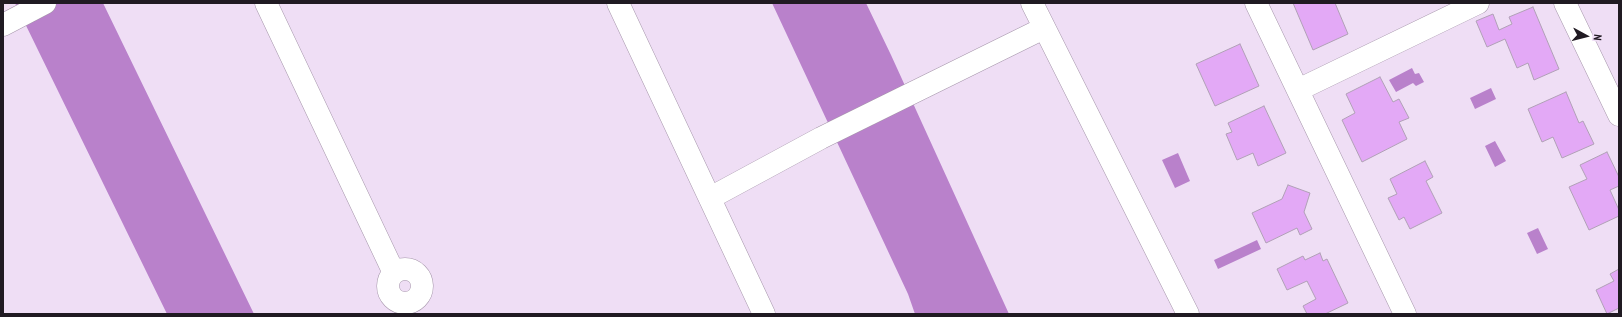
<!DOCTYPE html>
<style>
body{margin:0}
#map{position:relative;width:1622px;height:317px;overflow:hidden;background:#efdef5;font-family:"PT Sans Narrow",sans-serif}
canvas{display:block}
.frame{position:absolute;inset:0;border:4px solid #201a22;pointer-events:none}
.north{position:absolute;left:1566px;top:16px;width:40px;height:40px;-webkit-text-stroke:3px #efdef5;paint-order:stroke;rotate:97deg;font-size:11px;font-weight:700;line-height:16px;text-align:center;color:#201a22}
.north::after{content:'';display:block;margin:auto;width:14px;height:18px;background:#201a22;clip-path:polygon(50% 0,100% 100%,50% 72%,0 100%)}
</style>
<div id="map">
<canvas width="1622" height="317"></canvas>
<div class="frame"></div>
<div class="north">N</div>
</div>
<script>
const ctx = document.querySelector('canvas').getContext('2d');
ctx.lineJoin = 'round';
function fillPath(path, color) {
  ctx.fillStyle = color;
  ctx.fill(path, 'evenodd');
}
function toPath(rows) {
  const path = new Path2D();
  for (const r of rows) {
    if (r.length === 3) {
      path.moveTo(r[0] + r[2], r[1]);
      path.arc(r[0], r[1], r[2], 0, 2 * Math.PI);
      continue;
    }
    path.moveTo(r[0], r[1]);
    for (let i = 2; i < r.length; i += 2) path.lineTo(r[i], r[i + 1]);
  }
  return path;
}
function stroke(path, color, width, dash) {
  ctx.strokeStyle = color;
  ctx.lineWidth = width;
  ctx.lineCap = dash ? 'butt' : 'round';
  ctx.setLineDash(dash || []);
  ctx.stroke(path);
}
fillPath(toPath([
 [15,3,103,3,254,314,167,314],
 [772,3,866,3,891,55,1009,314,915,314,908,294],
 [1412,68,1415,74,1419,73,1424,82,1416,86,1413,83,1396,92,1389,80],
 [1491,88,1496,99,1475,109,1470,98],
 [1495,141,1506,161,1495,167,1485,146],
 [1178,153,1190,181,1175,188,1162,160],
 [1538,228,1548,249,1537,254,1527,233],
 [1257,240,1261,249,1218,269,1214,260]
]), '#b981cb');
const building = toPath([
 [1293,3,1335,3,1348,34,1313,50,1293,3],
 [1533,7,1559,69,1534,80,1528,63,1517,68,1505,39,1487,47,1476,21,1493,14,1499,30,1512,24,1509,17,1533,7],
 [1240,44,1259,86,1215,106,1196,64,1240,44],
 [1380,77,1393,102,1399,99,1409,118,1399,122,1407,139,1362,162,1342,120,1355,113,1346,94,1380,77],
 [1566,92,1579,123,1583,121,1594,144,1562,158,1553,137,1542,142,1528,109,1566,92],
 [1264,106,1286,153,1258,166,1253,153,1237,160,1226,134,1232,132,1228,123,1264,106],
 [1607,152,1619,177,1619,186,1610,190,1619,210,1619,216,1589,230,1569,187,1587,179,1580,165,1607,152],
 [1425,161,1433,177,1426,181,1442,213,1410,229,1404,217,1399,220,1388,198,1397,194,1390,179,1425,161],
 [1288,185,1310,193,1304,212,1312,229,1300,235,1297,228,1266,243,1252,213,1282,199,1288,185],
 [1320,253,1323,261,1327,259,1348,303,1325,314,1307,314,1303,306,1316,299,1307,281,1287,290,1277,269,1303,256,1305,260,1320,253],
 [1619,269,1619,308,1607,314,1596,290,1614,281,1610,274,1619,269]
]);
fillPath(building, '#e3a9f6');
stroke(building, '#b0a0b6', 1);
const street = toPath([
 [266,3,394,273],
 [618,3,764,314],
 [1032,3,1188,314],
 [1256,3,1405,314],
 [1565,3,1619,115],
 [3,25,45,3],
 [1298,90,1478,3],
 [710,198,821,138,1044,28],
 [405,286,17]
]);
stroke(street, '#a696ab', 23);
stroke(street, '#fff', 22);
</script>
